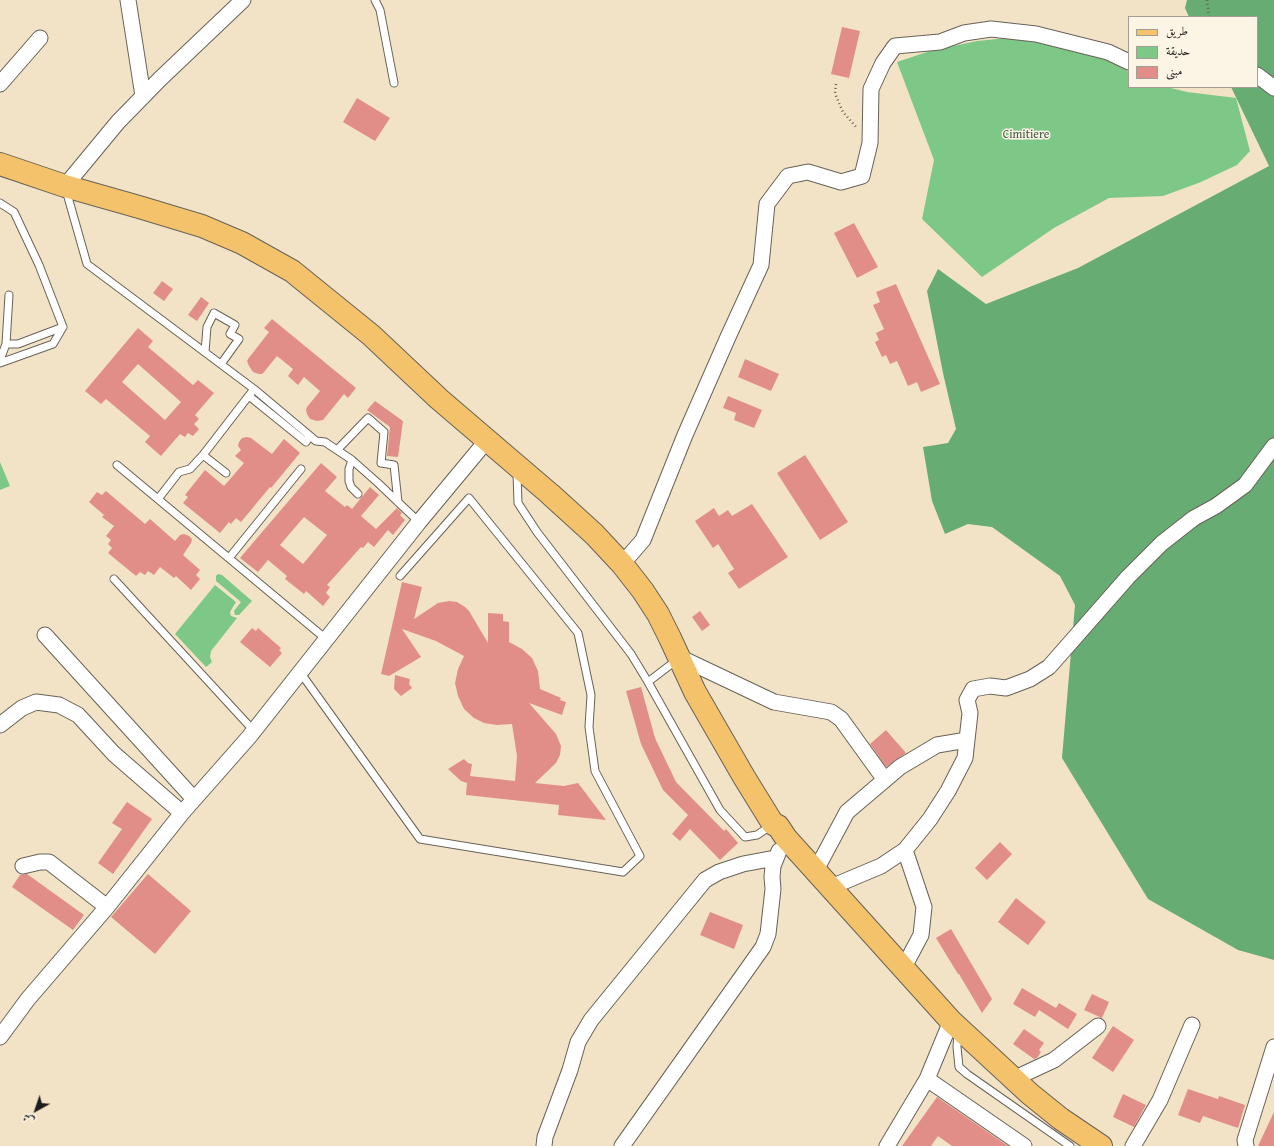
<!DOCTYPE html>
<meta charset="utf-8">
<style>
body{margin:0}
#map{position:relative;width:1274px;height:1146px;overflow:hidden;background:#f3e3c6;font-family:"Gentium Book Plus",Amiri,serif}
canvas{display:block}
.legend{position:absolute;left:1128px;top:16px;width:130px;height:72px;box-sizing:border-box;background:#fcf5e5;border:1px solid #a29e95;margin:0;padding:5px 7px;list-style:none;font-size:12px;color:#1c1c1c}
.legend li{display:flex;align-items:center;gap:8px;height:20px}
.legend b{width:20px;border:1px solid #a29e95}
.north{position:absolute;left:16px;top:1090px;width:40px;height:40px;-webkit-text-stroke:3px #fcf5e5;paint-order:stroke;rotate:220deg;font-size:11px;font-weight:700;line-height:16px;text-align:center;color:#1c1c1c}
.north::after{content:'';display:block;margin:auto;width:14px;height:18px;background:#1c1c1c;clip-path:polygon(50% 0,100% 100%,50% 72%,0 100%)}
</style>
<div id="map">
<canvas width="1274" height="1146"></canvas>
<ul class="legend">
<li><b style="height:5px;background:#f4c26a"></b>طريق</li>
<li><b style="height:11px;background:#7dc886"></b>حديقة</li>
<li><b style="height:11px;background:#e18e88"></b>مبنى</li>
</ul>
<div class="north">ش</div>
</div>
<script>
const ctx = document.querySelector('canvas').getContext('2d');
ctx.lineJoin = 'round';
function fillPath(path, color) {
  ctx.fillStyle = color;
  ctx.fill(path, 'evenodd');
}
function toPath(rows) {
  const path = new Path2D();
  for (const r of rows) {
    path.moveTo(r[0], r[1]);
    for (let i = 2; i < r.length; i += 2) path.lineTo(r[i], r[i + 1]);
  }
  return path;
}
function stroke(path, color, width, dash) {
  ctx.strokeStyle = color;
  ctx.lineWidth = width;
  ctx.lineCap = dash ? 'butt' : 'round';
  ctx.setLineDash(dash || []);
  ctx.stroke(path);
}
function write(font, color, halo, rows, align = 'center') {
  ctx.font = font + ' "Gentium Book Plus",serif';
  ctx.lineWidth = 3;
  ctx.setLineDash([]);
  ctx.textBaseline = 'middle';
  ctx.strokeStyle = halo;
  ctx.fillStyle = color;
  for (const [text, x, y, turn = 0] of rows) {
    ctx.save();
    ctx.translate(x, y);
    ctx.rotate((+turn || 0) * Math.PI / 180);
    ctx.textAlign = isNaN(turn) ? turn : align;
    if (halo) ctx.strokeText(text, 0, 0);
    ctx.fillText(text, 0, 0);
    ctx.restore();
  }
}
fillPath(toPath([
 [1007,38,1042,40,1107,58,1129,72,1129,87,1167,87,1187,92,1236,98,1250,151,1237,165,1201,182,1163,196,1109,198,1054,228,982,277,922,219,934,160,897,62,930,51,977,41],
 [0,462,10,486,0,490],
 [218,574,222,575,252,601,239,615,235,615,234,611,241,602,216,581,216,576],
 [215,585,236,602,230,612,231,616,237,618,211,651,210,657,212,662,206,667,175,634]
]), '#7dc886');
fillPath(toPath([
 [1187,0,1274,0,1274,960,1238,950,1148,899,1062,758,1075,605,1060,576,992,527,968,524,945,534,932,501,923,447,948,443,956,429,943,373,927,291,938,269,986,304,1078,268,1269,166,1231,87,1257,87,1257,17,1189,17,1185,8]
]), '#66ac73');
fillPath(toPath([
 [842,27,860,31,849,78,831,74],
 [357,98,390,118,375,141,343,122],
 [854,223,878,267,857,278,834,233],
 [162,281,173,289,164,301,153,293],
 [896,284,940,384,921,392,917,382,908,386,897,361,890,364,886,355,882,357,875,342,879,340,876,333,884,329,873,305,880,302,876,292],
 [201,297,209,303,197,321,188,315],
 [272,319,356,388,348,398,344,394,323,420,317,421,310,419,307,414,306,410,307,407,320,391,304,377,298,385,288,376,293,369,277,356,264,372,262,374,259,374,253,372,249,366,247,361,248,359,269,332,264,328],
 [138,328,153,341,148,347,193,385,198,380,214,393,195,415,199,419,194,424,199,429,193,436,188,433,185,437,180,434,161,456,145,442,150,436,106,399,101,404,85,391],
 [138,364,181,402,165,420,122,382],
 [745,359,779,374,771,391,738,377],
 [728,396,762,410,754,428,734,420,736,413,723,408],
 [375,401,403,421,398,457,387,456,390,427,367,410],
 [247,437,251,438,272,454,284,439,300,453,271,488,270,487,241,522,236,518,231,524,229,522,220,533,183,503,188,497,185,495,205,470,224,486,244,463,235,456,241,450,238,446,239,442,242,438],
 [805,455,848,522,820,540,777,473],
 [321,463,337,477,325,491,345,507,347,505,352,509,370,487,379,495,361,516,376,529,397,508,402,513,400,515,405,520,393,535,388,530,374,547,368,542,363,548,361,547,327,585,330,587,326,593,330,597,323,606,306,591,304,594,285,579,287,576,268,560,258,572,240,558],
 [304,517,327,535,303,564,280,545],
 [106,491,145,524,150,519,175,541,180,535,184,534,189,536,192,539,191,543,183,555,200,570,196,575,200,579,191,590,176,576,174,578,160,567,154,575,148,571,145,575,140,572,136,576,108,553,112,548,108,544,111,540,106,536,114,526,102,517,104,515,89,502,97,492,102,495],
 [752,504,788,557,739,589,728,573,734,569,718,544,713,548,695,521,714,508,719,516,728,510,732,516],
 [402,582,422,587,414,619,438,603,449,601,457,602,465,607,469,611,488,643,488,613,503,614,503,621,509,622,509,642,522,649,532,658,538,671,540,689,561,698,560,700,566,702,562,715,529,703,556,734,561,746,560,755,556,763,535,783,564,786,578,783,606,820,558,815,559,805,466,795,467,783,461,781,448,769,464,759,468,763,472,764,470,776,515,781,517,756,512,724,497,725,484,723,474,718,464,709,458,696,455,683,458,669,464,656,436,641,402,629,421,657,389,676,381,674],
 [700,611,710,625,702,631,692,617],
 [252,628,256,631,258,628,281,648,279,650,282,653,270,667,240,642],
 [395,675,410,679,409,684,412,688,401,696,394,689],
 [641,687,655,738,676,782,724,831,726,829,738,843,720,860,690,829,680,841,672,834,688,815,663,790,641,744,626,691],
 [886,730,906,753,886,767,870,744],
 [127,802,152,819,113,874,98,863,122,829,112,823],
 [1000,842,1012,854,987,880,975,868],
 [27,874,84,915,73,930,12,887,20,875],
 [148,874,191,911,155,954,111,917],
 [1016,898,1046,922,1028,945,998,922],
 [710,912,743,925,734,949,700,935],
 [951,929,992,999,982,1013,959,974,958,974,936,938],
 [1022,988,1056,1008,1059,1003,1077,1014,1068,1029,1039,1010,1035,1017,1013,1004],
 [1092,994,1109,1002,1102,1018,1084,1010],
 [1113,1026,1134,1040,1113,1072,1092,1058],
 [1024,1029,1044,1043,1039,1050,1041,1052,1037,1058,1034,1059,1013,1044],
 [1188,1089,1218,1099,1219,1096,1245,1105,1238,1128,1203,1116,1200,1123,1178,1115],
 [1123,1094,1146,1105,1134,1127,1113,1117],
 [937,1097,1008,1146,952,1146,938,1136,931,1146,902,1146],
 [1274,1112,1274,1146,1258,1146]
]), '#e18e88');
const service = toPath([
 [375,0,380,10,394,83],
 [66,190,87,264,254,389,316,441,325,442,352,460,378,483,419,522],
 [0,203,14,212,39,265,63,327],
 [6,344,18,344,63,327],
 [205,352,207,327,214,313,235,325,230,334,239,339,221,364],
 [0,360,6,344,9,295],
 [0,363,53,344,63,327],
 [249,396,306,442,310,436],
 [337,450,368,418,384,432,381,463,394,465,398,502],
 [203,455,226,473],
 [352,460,349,469,349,481,351,487,358,494],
 [117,465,326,639],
 [517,473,518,503,537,532,631,654,648,682],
 [158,499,179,472,190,469,203,455,254,389],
 [229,558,301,469],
 [114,579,254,731],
 [678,659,648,682,720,810,745,837,757,835,772,825],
 [300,672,420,839,623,872,640,856,595,771,589,727,591,695,578,633,469,498,400,576],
 [958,1033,957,1047,959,1067,967,1074,1070,1146]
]);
const minor = toPath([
 [128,0,143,96],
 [1257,75,1274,88],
 [0,84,40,38],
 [65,186,118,122,160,79,243,0],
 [622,564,643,540,685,435,728,337,761,265,767,204,788,176,808,172,841,182,862,176,870,143,871,89,883,63,895,46,940,42,964,33,991,29,1036,34,1108,52,1129,62],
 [45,635,194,799],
 [679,657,774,702,831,712,841,719,885,780],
 [0,725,22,708,36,702,59,705,78,715,114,754,182,813],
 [23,866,40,862,49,862,107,907],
 [816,870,847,812,900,767,937,745,967,740],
 [831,887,881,866,905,850,930,819,948,791,965,758,970,713,967,700,973,689,990,686,1006,688,1030,679,1049,667,1128,577,1162,543,1194,518,1216,506,1245,485,1274,446],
 [904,967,921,935,924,907,905,850],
 [0,1037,28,999,107,907,182,813,249,737,419,522,488,439],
 [927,1079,1024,1146],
 [1015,1081,1024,1074,1054,1060,1098,1026],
 [544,1146,545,1137,570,1070,578,1042,591,1020,705,880,719,872,743,864,775,858],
 [622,1146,763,947,768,934,773,889,772,877,773,866,779,851],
 [887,1146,927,1079,951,1021],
 [1133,1146,1160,1100,1192,1025],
 [1246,1146,1245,1140,1274,1047]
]);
const primary = toPath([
 [0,164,65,186,139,207,202,226,242,243,292,271,371,335,439,399,550,494,594,534,622,564,643,591,658,614,670,638,695,692,744,777,773,824,778,826,786,838,951,1021,1030,1094,1061,1119,1101,1146]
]);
stroke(service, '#676258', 9);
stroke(minor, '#676258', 17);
stroke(primary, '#676258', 24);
stroke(toPath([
 [1207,0,1209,17],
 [836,84,835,93,839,103,843,112,857,128]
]), '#676258', 2.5, [1, 3]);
stroke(service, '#fff', 7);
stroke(minor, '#fff', 15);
stroke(primary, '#f4c26a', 22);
write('12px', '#3e5841', '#fcf5e5', [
 ["Cimitiere",1026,135]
]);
</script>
